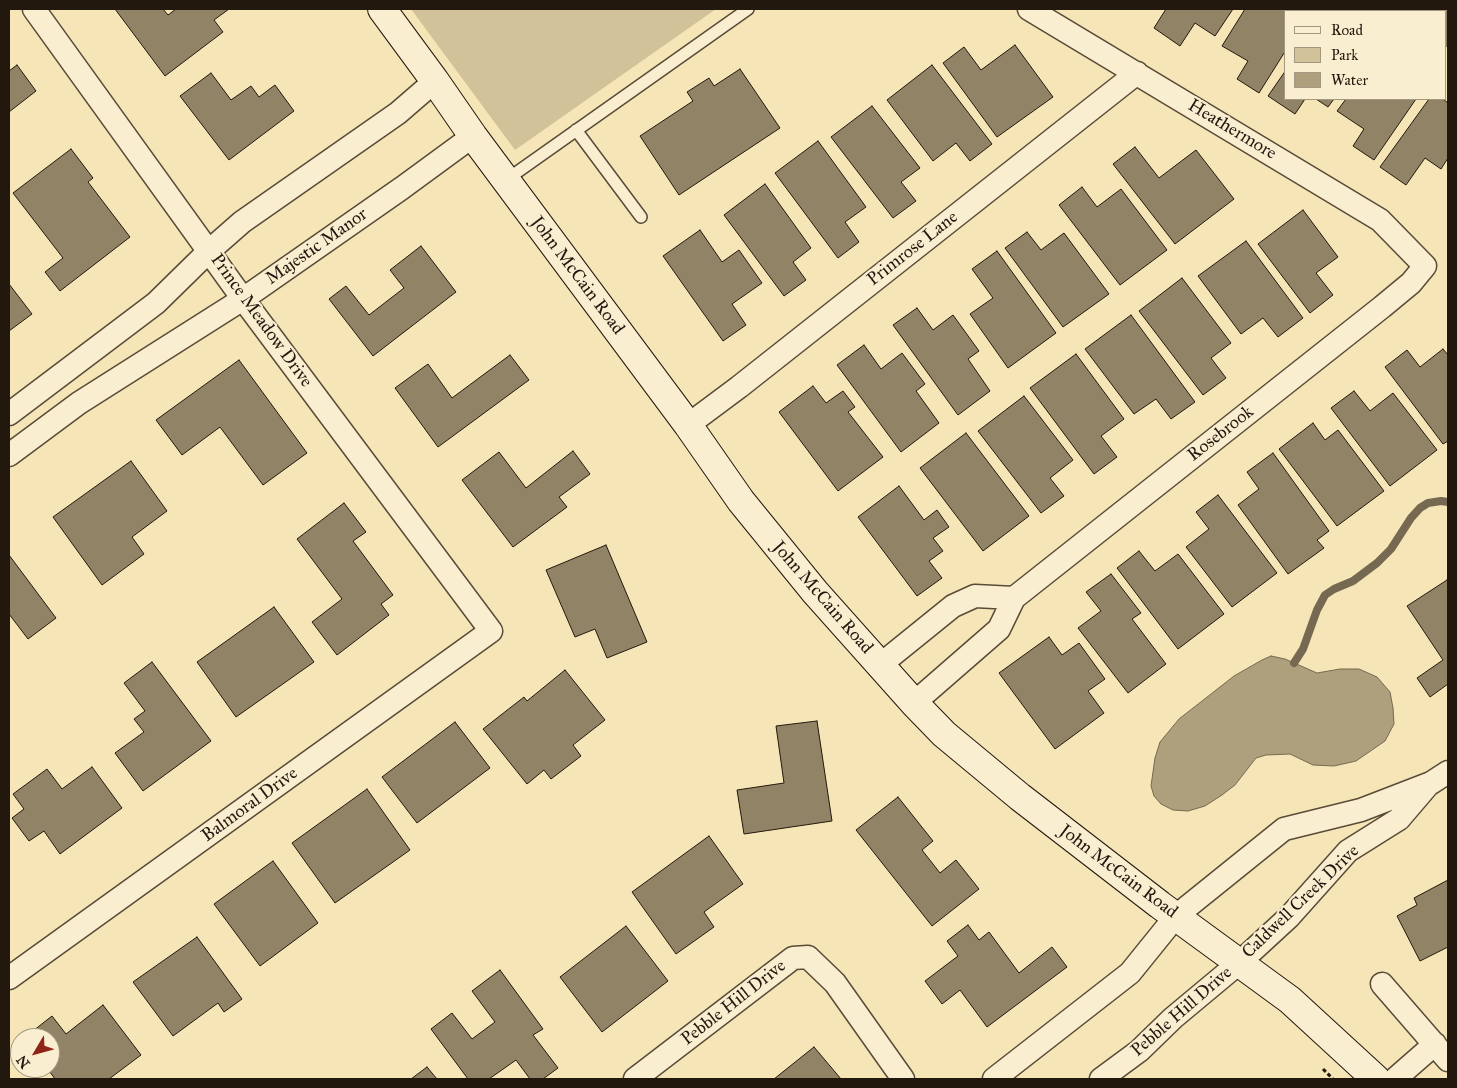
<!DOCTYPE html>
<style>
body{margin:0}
#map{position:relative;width:1457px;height:1088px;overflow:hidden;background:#f6e5b6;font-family:"IM FELL Great Primer",serif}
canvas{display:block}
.frame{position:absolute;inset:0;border:10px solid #23180e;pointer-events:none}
.legend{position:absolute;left:1284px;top:10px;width:162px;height:90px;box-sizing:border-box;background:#f9eed0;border:1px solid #a39882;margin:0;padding:6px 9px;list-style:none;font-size:15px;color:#23180e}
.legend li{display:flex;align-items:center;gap:10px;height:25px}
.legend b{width:25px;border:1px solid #a39882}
.north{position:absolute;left:10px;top:1028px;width:50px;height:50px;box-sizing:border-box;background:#f9eed0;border:1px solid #a39882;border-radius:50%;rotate:233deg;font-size:14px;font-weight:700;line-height:20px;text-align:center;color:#23180e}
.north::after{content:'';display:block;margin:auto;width:18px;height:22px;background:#8f2418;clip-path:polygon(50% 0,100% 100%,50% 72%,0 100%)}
</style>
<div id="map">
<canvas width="1457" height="1088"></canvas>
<div class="frame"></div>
<ul class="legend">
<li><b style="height:6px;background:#f9eed0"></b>Road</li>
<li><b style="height:14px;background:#d2c299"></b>Park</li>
<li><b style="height:14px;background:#ae9f7d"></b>Water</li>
</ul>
<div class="north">N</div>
</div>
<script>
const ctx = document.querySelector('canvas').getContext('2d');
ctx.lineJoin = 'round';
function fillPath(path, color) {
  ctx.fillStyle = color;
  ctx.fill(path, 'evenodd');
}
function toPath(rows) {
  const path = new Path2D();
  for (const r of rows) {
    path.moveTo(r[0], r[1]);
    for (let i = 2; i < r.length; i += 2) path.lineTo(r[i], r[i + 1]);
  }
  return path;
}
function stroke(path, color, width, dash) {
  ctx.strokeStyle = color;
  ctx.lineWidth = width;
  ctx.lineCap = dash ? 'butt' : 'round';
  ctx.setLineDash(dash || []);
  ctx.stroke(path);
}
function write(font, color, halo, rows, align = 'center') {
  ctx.font = font + ' "IM FELL Great Primer",serif';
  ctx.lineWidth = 4.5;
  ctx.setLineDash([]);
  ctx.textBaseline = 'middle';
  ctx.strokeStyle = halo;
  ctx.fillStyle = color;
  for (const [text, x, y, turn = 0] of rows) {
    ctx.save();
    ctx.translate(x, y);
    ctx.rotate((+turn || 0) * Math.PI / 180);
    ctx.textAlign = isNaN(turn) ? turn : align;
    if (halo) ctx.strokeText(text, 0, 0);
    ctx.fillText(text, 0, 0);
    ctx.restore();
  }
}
fillPath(toPath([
 [411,9,716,9,515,150]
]), '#d2c299');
const water = toPath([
 [1369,9,1448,9,1448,47,1446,46,1446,11,1371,11,1369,9],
 [1271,656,1285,659,1317,673,1340,669,1359,669,1377,677,1390,692,1393,708,1394,724,1385,741,1356,761,1334,766,1313,765,1290,754,1266,755,1256,758,1235,785,1222,795,1205,806,1188,811,1173,810,1161,804,1154,796,1151,786,1155,758,1160,742,1179,719,1234,676,1262,660,1271,656]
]);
fillPath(water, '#ae9f7d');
stroke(water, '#766951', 1);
stroke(toPath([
 [1294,663,1303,649,1317,610,1325,595,1334,589,1353,581,1377,563,1391,549,1411,518,1420,508,1428,503,1441,501,1448,502]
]), '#766951', 8);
const building = toPath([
 [115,9,163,9,168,15,176,9,229,9,214,20,223,32,165,76,115,9],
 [1166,9,1233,9,1215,36,1195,23,1180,46,1154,28,1166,9],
 [1245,9,1306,9,1310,11,1286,11,1286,50,1259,93,1237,79,1248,61,1222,46,1245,9],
 [1015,45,1053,97,997,137,943,63,964,47,981,70,1015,45],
 [17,65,36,91,9,112,9,71,17,65],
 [932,65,992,144,970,161,956,143,933,161,887,100,932,65],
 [740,69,780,128,679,195,640,136,693,101,687,92,709,78,714,86,740,69],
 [1286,70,1286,99,1305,99,1295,114,1268,96,1286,70],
 [211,73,231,100,251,86,259,97,275,85,294,111,229,160,180,96,211,73],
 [1316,99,1334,99,1328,107,1316,99],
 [1346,99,1416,99,1374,160,1353,146,1364,129,1337,111,1346,99],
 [1429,99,1443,99,1448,103,1448,158,1441,169,1425,158,1406,185,1380,167,1429,99],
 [872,106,920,168,901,182,916,201,893,218,831,137,872,106],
 [818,141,866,207,845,222,859,242,838,258,775,173,818,141],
 [1135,147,1159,178,1196,150,1234,199,1175,244,1113,164,1135,147],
 [71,149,93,178,88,182,130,237,60,291,45,272,63,258,13,193,71,149],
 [765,184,811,248,793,262,806,280,784,296,724,215,765,184],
 [1082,187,1097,207,1121,189,1167,250,1120,285,1059,205,1082,187],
 [1303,210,1338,257,1316,273,1333,295,1310,313,1258,244,1303,210],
 [700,230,722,262,739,250,762,283,732,304,746,325,723,341,663,256,700,230],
 [1027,232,1041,250,1064,233,1109,294,1063,327,1005,248,1027,232],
 [1246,241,1303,318,1278,337,1263,318,1241,334,1198,276,1246,241],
 [421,246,456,292,373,356,329,299,346,286,369,315,404,288,390,270,421,246],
 [997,251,1056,333,1008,368,970,314,993,298,972,269,997,251],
 [1182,278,1231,343,1211,358,1226,378,1203,395,1139,311,1182,278],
 [9,284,32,314,9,331,9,284],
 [917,308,933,330,953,315,979,351,968,359,990,391,958,415,893,325,917,308],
 [1131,315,1195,402,1171,419,1156,399,1134,414,1085,349,1131,315],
 [864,345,881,369,902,353,925,384,916,391,939,423,901,452,837,365,864,345],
 [1443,349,1448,355,1448,441,1443,444,1385,367,1407,350,1420,367,1443,349],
 [1076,354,1124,419,1101,436,1117,457,1094,474,1030,388,1076,354],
 [510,355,529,380,438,447,395,388,428,364,452,398,510,355],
 [239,360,307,453,263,485,220,427,182,455,156,420,239,360],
 [813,386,826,403,843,391,855,407,848,412,883,457,838,491,779,412,813,386],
 [1354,391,1370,411,1393,393,1437,450,1390,486,1331,408,1354,391],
 [1024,396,1073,460,1050,478,1064,496,1041,513,978,431,1024,396],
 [1313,423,1325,440,1338,430,1384,491,1337,526,1279,449,1313,423],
 [966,433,1029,516,983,551,920,468,966,433],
 [573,451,590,474,559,497,567,507,513,547,462,480,499,452,526,488,573,451],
 [1273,453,1329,531,1317,540,1324,548,1288,574,1238,505,1259,489,1247,472,1273,453],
 [131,461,167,511,132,537,144,554,102,585,53,517,131,461],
 [899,486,924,520,937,510,949,527,933,538,943,551,929,561,942,578,917,596,858,517,899,486],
 [1218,495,1277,573,1232,607,1186,547,1209,529,1196,512,1218,495],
 [344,503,366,532,353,541,393,595,381,604,389,615,337,655,312,622,342,599,297,539,344,503],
 [606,545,647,642,607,658,595,629,575,637,546,570,606,545],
 [1139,551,1155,571,1178,554,1224,614,1178,649,1117,568,1139,551],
 [9,555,56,618,28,639,9,614,9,555],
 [1111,574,1141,613,1132,619,1166,664,1128,693,1078,628,1101,611,1086,592,1111,574],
 [1447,580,1448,583,1448,684,1430,697,1417,678,1443,660,1407,606,1447,580],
 [274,607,314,662,236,717,197,662,274,607],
 [1049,637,1062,655,1079,643,1105,679,1088,691,1104,713,1055,749,999,673,1049,637],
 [152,662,211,741,143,791,115,753,144,732,134,719,145,711,124,683,152,662],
 [565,670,605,720,573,745,581,756,551,779,544,770,527,784,483,729,524,697,527,701,565,670],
 [817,721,832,821,744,834,737,790,784,783,776,726,817,721],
 [455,722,490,768,417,823,382,777,455,722],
 [92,767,122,808,60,854,44,831,29,841,12,818,24,809,13,794,47,769,62,789,92,767],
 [367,789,410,850,335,903,292,843,367,789],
 [898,797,933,841,922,850,940,873,956,860,979,889,932,926,856,830,898,797],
 [709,836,743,884,704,912,714,927,676,954,632,892,709,836],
 [273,861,318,923,260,966,214,904,273,861],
 [1448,880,1448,947,1420,961,1397,916,1417,905,1414,898,1448,880],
 [968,925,979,940,989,932,1019,973,1052,947,1067,967,987,1027,960,990,942,1004,925,981,958,956,947,941,968,925],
 [626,926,668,981,602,1032,560,977,626,926],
 [197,937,242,999,224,1012,218,1003,173,1036,133,982,197,937],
 [500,970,543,1029,533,1035,558,1068,543,1079,530,1079,516,1060,489,1079,468,1079,431,1029,452,1013,472,1039,495,1022,472,991,500,970],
 [103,1005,141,1055,109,1079,55,1079,47,1068,50,1068,50,1038,24,1038,52,1016,66,1034,103,1005],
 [814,1047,841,1079,774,1079,814,1047],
 [427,1067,437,1079,411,1079,427,1067]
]);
fillPath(building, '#918365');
stroke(building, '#23180e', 1);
const lane = toPath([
 [576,130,641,217],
 [506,180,748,9]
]);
const street = toPath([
 [9,414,156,303,209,251,242,222,398,113,435,81],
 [688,425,739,387,1137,73],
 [9,455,79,403,243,299,402,188,473,136],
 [880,665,953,606,975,596,1014,598],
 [914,703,999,629,1014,598,1382,307,1411,283,1425,266,1380,220,1029,9],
 [9,978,491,631,243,299,34,9],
 [1382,984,1448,1060],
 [635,1079,793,958,808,957,835,983,903,1079],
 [994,1079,1130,973,1176,916,1284,829,1361,810,1431,783,1448,772],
 [1101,1079,1139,1051,1173,1018,1239,963,1289,917,1348,851,1399,819,1428,785],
 [1395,1079,1435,1044]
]);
const secondary = toPath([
 [382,9,435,81,473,136,688,425,741,501,815,592,914,703,944,734,1020,797,1160,905,1290,1000,1376,1079]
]);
stroke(lane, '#584b38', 14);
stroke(street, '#584b38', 25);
stroke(secondary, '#23180e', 30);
stroke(toPath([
 [1323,1069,1333,1079]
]), '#23180e', 3, [4, 2.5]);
stroke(lane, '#f9eed0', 11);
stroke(street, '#f9eed0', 22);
stroke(secondary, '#f9eed0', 28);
write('18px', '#23180e', '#f9eed0', [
 ["Heathermore",1232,130,31],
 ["Majestic Manor",317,247,-35],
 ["Primrose Lane",913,249,-38],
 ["John McCain Road",577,276,53],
 ["Prince Meadow Drive",261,321,54],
 ["Rosebrook",1221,434,-38],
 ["John McCain Road",822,598,49],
 ["Balmoral Drive",250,805,-36],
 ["John McCain Road",1118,872,37],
 ["Caldwell Creek Drive",1301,902,-44],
 ["Pebble Hill Drive",734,1003,-38],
 ["Pebble Hill Drive",1182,1012,-41]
]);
</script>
